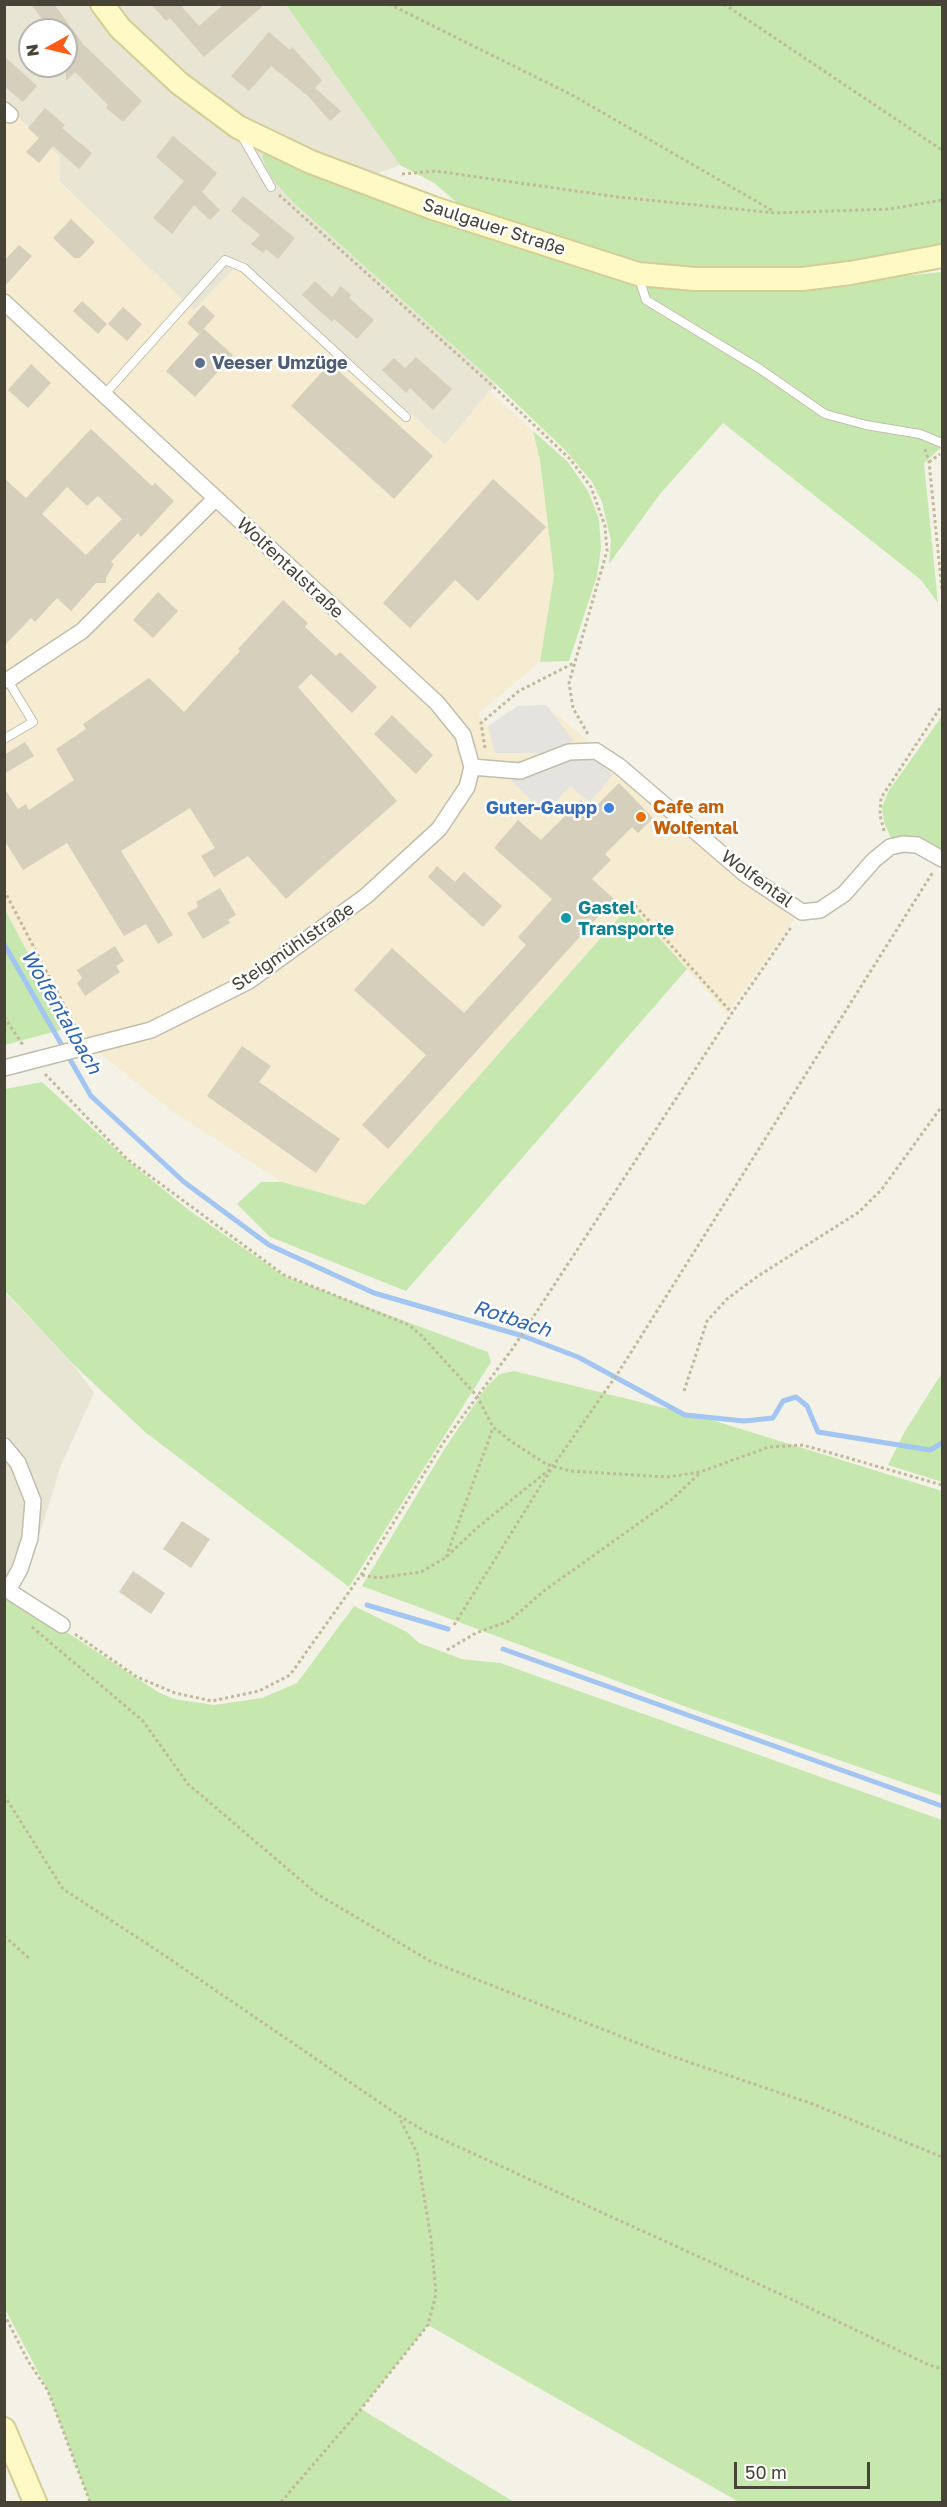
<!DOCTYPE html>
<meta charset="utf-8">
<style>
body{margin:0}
#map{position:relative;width:947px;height:2507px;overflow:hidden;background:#f4f2e7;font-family:"Golos Text",sans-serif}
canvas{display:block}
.frame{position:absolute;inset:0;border:6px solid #474336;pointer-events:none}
.north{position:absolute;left:18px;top:18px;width:60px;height:60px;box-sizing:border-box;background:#fff;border:2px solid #b5b4af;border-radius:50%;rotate:262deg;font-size:16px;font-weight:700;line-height:24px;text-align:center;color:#474336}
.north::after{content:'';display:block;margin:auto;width:21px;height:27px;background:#fc5c15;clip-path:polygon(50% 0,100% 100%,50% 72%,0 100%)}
.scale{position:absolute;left:734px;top:2462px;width:136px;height:27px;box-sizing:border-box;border:3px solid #474336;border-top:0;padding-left:8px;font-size:18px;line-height:21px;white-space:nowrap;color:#474336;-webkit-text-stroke:4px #fff;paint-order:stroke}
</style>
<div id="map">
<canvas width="947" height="2507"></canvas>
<div class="frame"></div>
<div class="north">N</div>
<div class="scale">50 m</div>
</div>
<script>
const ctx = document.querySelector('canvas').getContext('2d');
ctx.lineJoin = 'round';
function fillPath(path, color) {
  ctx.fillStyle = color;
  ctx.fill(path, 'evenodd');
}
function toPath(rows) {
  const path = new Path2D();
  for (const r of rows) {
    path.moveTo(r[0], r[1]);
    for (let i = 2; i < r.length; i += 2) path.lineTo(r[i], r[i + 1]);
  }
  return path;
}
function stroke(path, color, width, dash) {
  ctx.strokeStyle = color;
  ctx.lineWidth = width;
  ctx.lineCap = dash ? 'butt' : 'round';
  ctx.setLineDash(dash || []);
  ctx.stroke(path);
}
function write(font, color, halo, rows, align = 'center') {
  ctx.font = font + ' "Golos Text",sans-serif';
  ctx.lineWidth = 5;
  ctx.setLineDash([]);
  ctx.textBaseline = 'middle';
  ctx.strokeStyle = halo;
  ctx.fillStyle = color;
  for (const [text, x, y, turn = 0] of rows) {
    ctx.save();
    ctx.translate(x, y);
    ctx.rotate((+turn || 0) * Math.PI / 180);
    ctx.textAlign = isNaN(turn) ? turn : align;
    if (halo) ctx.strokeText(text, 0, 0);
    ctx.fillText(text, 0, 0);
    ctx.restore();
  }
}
fillPath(toPath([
 [4,5,286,5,400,165,295,204,496,384,445,445,242,260,194,311,60,182,59,157,5,104],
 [30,30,66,30,66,66,30,66],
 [4,1291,72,1363,94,1393,61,1465,38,1539,20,1583,4,1595]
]), '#e8e5d5');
fillPath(toPath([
 [4,104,60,157,60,183,194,310,242,260,445,445,489,391,533,431,540,460,554,575,540,662,478,714,488,726,518,706,546,705,745,874,798,914,727,1014,630,905,365,1206,282,1182,173,1112,68,1028,5,910]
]), '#f6ecd2');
fillPath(toPath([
 [286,5,942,5,942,252,802,266,640,268,639,281,804,286,942,272,942,447,924,463,938,603,921,580,723,423,660,494,609,564,611,541,602,502,592,482,566,451,496,384,295,204,275,182,267,169,262,157,264,153,269,152,481,223,434,183,400,165],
 [533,431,568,462,588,491,599,519,601,548,597,576,569,661,540,662,554,575,540,460],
 [942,716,942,856,892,841,884,822,882,807,888,792],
 [630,905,687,969,406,1291,270,1237,237,1204,261,1182,282,1182,365,1205],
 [5,910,68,1028,5,1045,4,1045],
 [42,1082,128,1161,190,1211,284,1276,488,1352,491,1362,349,1587,145,1432,72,1363,5,1291,5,1089],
 [514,1371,705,1418,942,1491,942,1796,692,1709,362,1586,445,1448,487,1386,500,1374],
 [942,1373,942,1482,888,1465,905,1431],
 [4,1595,59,1627,158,1692,174,1699,214,1705,262,1698,297,1683,354,1606,407,1632,419,1643,462,1659,500,1663,942,1820,942,2502,739,2502,428,2325,361,2409,514,2502,90,2502,48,2391,5,2309]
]), '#c6e8af');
fillPath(toPath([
 [546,705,574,741,541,753,495,753,488,726,518,706],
 [591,756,613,775,590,802,570,786,545,813,511,781,522,774,568,758]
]), '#e5e3df');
stroke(toPath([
 [4,944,91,1096,184,1182,269,1245,374,1293,523,1336,578,1357,685,1415,744,1421,773,1418,783,1401,796,1397,807,1406,818,1432,930,1450,942,1443],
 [367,1605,448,1629],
 [503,1649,942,1806]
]), '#a2c5f1', 5);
fillPath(toPath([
 [31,4,54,4,83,44,142,101,123,122,106,108,108,105,75,72,66,81,66,30,50,30],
 [151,4,185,4,182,7,199,26,224,4,265,4,204,57,170,18,166,21],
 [269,32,290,50,292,47,322,80,315,88,341,111,330,121,308,96,271,66,249,91,231,76],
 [4,56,37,86,23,102,4,86],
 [45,108,65,125,62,128,92,153,79,169,53,146,39,163,26,152,39,138,28,128],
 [173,136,217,173,202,192,220,210,210,220,194,205,172,234,153,218,184,181,156,157],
 [243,196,295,238,278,259,266,249,263,253,251,244,260,235,231,211],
 [71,219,95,242,80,258,74,258,53,238],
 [19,245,32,256,4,287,4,261],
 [315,281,332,297,341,286,351,295,349,298,374,320,357,339,334,319,332,322,302,295],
 [82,301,107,324,98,334,73,311],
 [203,305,215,316,199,334,187,323],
 [123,307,142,324,127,341,108,324],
 [204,329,233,355,195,397,166,371],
 [416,357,452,389,433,410,410,388,406,393,382,370,394,358,405,368],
 [330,363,433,456,394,499,291,406],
 [31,364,51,383,28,408,8,390],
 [91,429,152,486,155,483,174,501,141,537,138,533,111,562,114,564,106,578,106,583,96,583,71,611,57,598,35,622,31,618,4,646,4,478,26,498],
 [67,487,87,506,98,496,122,519,86,555,42,514],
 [493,479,546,527,478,601,455,580,410,628,383,603],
 [158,592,178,611,153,638,133,620],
 [283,600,308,623,305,627,336,656,340,652,377,687,352,713,311,674,298,687,397,801,286,899,248,856,214,877,201,856,215,848,190,808,121,851,173,935,158,944,146,924,124,936,67,843,23,870,4,840,4,788,18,809,26,804,29,810,74,780,56,749,86,729,83,724,149,678,184,712,240,651,238,649],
 [392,715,433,755,416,774,374,734],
 [25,742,34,756,4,774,4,755],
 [619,783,653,818,638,833,632,827,605,854,611,860,592,879,614,899,388,1149,362,1125,426,1055,354,990,392,948,464,1013,526,945,518,937,552,899,494,848,518,820,541,840,581,800,591,811],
 [437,866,455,882,464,872,502,906,483,927,428,877],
 [220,888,236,915,228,920,230,923,203,939,187,913,198,907,196,902],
 [115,946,124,961,116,966,120,972,85,996,77,983,82,978,77,970],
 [242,1046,271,1066,259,1082,340,1139,316,1173,207,1096],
 [182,1521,210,1539,191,1568,163,1549],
 [133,1571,165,1593,151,1614,119,1592]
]), '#d5cfbc');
const lane = toPath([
 [242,136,271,187],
 [639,278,646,300,760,369,825,414,866,425,920,434,942,443],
 [104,395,225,260,244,268,406,417],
 [4,739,33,722,7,679]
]);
const street = toPath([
 [4,110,10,115],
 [4,302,437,703,463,735,472,767,467,787,439,829,366,896,249,981,151,1030,4,1068],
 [8,680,82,631,215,499],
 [472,767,520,771,569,752,596,751,619,766,745,874,802,912,820,910,844,894,874,860,890,847,903,844,917,845,942,859],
 [4,1446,18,1463,33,1501,30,1538,20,1569,8,1590],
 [4,1588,62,1625]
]);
const secondary = toPath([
 [102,4,120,28,179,83,238,127,311,162,433,208,638,274,695,279,802,279,850,273,942,256],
 [4,2429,35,2502]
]);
stroke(lane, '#c2beac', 10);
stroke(street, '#c2beac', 18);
stroke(secondary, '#d4cd96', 26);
stroke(toPath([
 [389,4,572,95,773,211],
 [724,4,942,150],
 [402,174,435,171,618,197,775,213,890,209,942,200],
 [279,195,496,389,570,459,591,487,605,526,607,551,569,683,573,708,589,736],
 [925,449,929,462,942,590],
 [929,462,940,454],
 [485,748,481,723,519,691,574,663],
 [884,831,880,815,881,798,942,705],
 [4,890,78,1032],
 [631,901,732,1013],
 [4,1017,23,1045],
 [45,1074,127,1159,284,1275,409,1325,422,1336,477,1396,493,1427,512,1442,546,1464,570,1471,667,1477,700,1472,769,1447,803,1445,942,1485],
 [684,1391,707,1321,727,1299,758,1276,859,1212,882,1189,942,1106],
 [446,1557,493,1428],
 [362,1575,378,1578,421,1572,445,1558,478,1527,550,1469],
 [454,1625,553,1466,618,1373,933,872],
 [32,1627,143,1721,188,1784,317,1894,430,1961,668,2055,813,2104,942,2157],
 [75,1634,137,1677,175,1693,212,1701,259,1691,290,1675,361,1575,443,1443,513,1348,732,1013,792,926],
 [447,1650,476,1633,509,1621,545,1590,670,1501,699,1474],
 [4,1795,63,1889,158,1951,398,2115,426,2132,776,2292,929,2365,942,2369],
 [4,1936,31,1960],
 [4,2314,28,2361,48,2391,90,2502],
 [281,2502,361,2409,428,2325,436,2294,431,2239,417,2153,399,2117]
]), '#c1b99a', 3, [3, 3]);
stroke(lane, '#fff', 8);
stroke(street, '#fff', 15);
stroke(secondary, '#fffac5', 22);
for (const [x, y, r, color] of [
 [200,363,6,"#5c6f8a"],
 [609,808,6,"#3f7fe0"],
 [641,817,6,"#e8710a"],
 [566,918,6,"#0f9aa8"]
]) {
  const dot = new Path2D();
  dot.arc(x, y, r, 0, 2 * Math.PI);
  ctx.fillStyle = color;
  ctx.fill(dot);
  stroke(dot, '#fff', 2);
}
write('18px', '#474336', '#fff', [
 ["Saulgauer Straße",494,227,18],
 ["Wolfentalstraße",290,568,43],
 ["Wolfental",757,879,36],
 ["Steigmühlstraße",293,947,-34]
]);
write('bold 18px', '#4e5e75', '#fff', [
 ["Veeser Umzüge",212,363]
], 'left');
write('bold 18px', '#c56008', '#fff', [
 ["Cafe am",653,807],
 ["Wolfental",653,828]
], 'left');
write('bold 18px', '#366cbe', '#fff', [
 ["Guter-Gaupp",597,808]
], 'right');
write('bold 18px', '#0d838f', '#fff', [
 ["Gastel",578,908],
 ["Transporte",578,929]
], 'left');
write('italic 20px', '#2d66b4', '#fff', [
 ["Wolfentalbach",61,1012,60],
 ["Rotbach",512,1319,18]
]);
</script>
